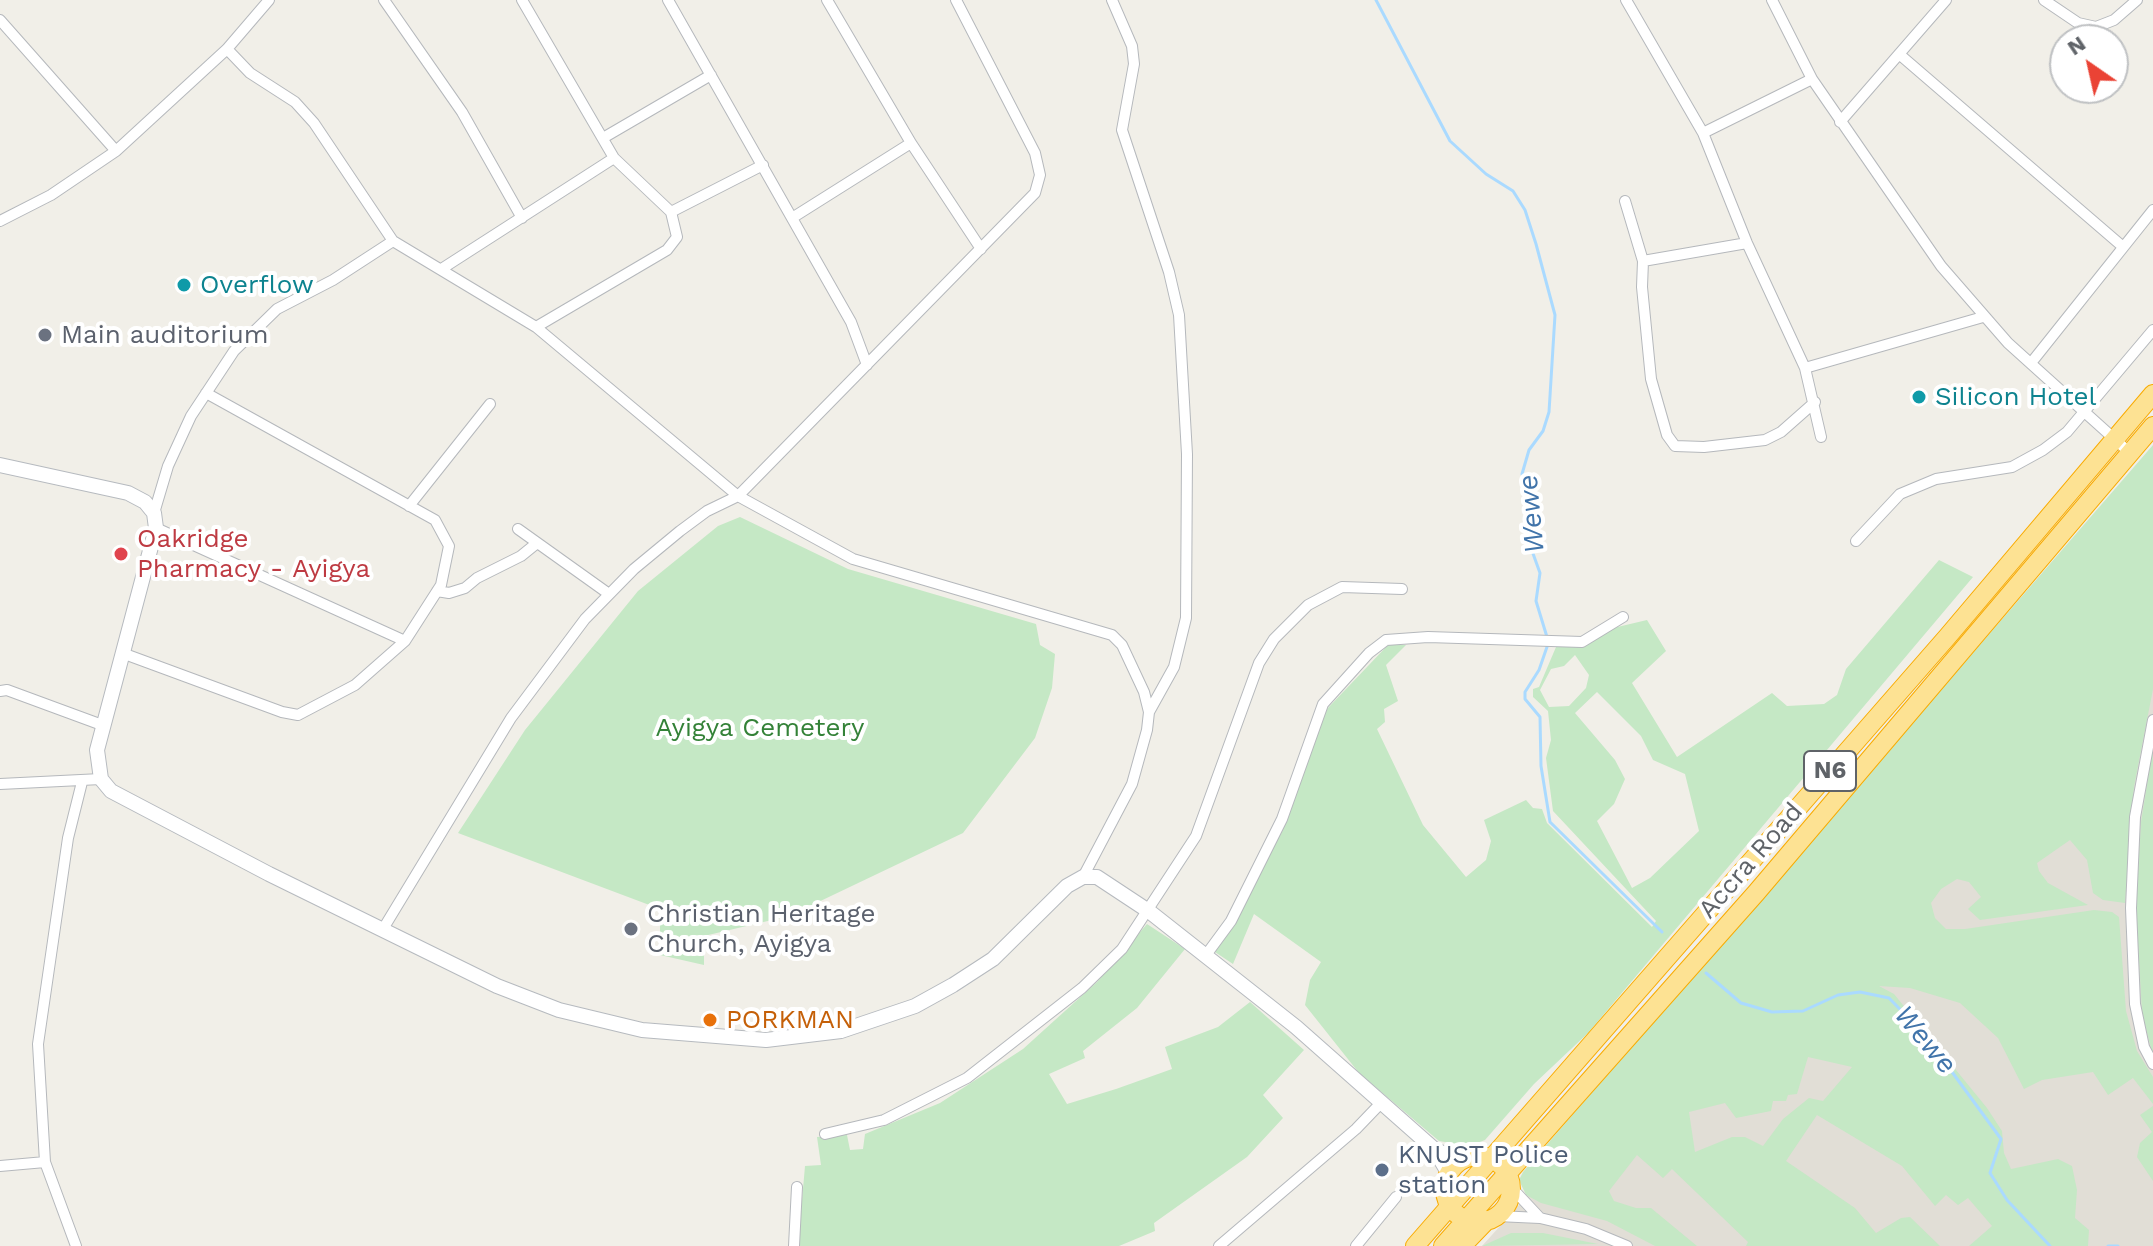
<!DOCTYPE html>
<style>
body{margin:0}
#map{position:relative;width:2153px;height:1246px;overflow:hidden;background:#f1efe8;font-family:"Work Sans",sans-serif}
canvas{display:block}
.north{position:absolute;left:2049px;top:24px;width:80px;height:80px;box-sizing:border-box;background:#fff;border:2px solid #bfc1c3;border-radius:50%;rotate:326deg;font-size:22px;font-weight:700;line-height:32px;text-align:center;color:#5f6368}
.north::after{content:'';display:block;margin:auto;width:28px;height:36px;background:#ea4335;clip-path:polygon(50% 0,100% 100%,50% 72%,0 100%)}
</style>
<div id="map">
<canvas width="2153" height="1246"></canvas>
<div class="north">N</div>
</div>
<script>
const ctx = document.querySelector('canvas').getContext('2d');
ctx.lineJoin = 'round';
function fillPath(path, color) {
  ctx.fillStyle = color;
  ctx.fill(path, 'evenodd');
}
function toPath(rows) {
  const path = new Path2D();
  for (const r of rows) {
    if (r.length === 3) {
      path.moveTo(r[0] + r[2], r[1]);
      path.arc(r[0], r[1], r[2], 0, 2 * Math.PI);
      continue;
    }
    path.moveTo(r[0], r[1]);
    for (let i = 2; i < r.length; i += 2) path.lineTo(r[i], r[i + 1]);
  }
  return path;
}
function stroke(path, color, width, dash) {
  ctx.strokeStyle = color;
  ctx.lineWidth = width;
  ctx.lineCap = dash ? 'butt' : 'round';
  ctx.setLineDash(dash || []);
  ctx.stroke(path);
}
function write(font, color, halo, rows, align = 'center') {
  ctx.font = font + ' "Work Sans",sans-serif';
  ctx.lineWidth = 8;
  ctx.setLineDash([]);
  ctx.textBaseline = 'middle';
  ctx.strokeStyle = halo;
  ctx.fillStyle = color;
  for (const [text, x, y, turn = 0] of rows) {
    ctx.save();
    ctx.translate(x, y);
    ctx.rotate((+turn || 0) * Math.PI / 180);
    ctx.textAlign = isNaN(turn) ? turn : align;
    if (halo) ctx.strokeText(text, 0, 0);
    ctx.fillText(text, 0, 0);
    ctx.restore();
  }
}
fillPath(toPath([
 [2153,471,2153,1246,1482,1246,1716,987]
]), '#e1ded6');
fillPath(toPath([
 [2153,445,2153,689,2134,787,2125,903,2103,900,2093,893,2087,860,2070,840,2037,863,2039,871,2048,883,2088,905,1980,920,1968,909,1981,897,1969,882,1957,879,1941,889,1931,903,1935,918,1946,929,1965,929,2094,910,2112,912,2119,917,2126,1011,2137,1051,2153,1077,2153,1104,2133,1078,2108,1095,2093,1072,2042,1080,2024,1089,1998,1038,1960,1003,1910,988,1879,986,1894,994,1987,1108,2002,1131,2004,1153,2011,1169,2058,1159,2072,1166,2077,1190,2075,1218,2089,1230,2088,1246,1969,1246,1992,1226,1968,1198,1958,1205,1946,1195,1935,1206,1902,1166,1817,1115,1786,1161,1855,1208,1876,1233,1901,1218,1910,1217,1940,1246,1746,1246,1748,1242,1672,1169,1663,1178,1637,1155,1609,1191,1614,1201,1636,1208,1651,1208,1697,1246,1655,1246,1607,1221,1541,1203,1526,1195,1519,1180,1523,1172],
 [1808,1057,1852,1067,1823,1101,1809,1098,1783,1119,1763,1146,1745,1137,1732,1137,1695,1152,1689,1112,1725,1103,1736,1118,1771,1111,1773,1101,1786,1101,1788,1095,1797,1094],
 [740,517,848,569,1036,624,1040,645,1055,654,1052,688,1035,738,963,833,789,916,704,936,704,965,660,955,660,909,458,833,525,730,638,591,718,526],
 [1939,560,1973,577,1588,1033,1534,1084,1485,1140,1469,1146,1439,1141,1359,1073,1305,1005,1310,980,1321,962,1254,914,1233,964,1215,952,1282,832,1325,711,1388,645,1406,645,1386,665,1398,701,1384,709,1385,722,1377,729,1423,825,1466,877,1486,860,1491,841,1484,820,1526,800,1533,808,1542,809,1547,823,1652,927,1656,921,1553,811,1546,758,1551,740,1548,711,1533,697,1533,689,1539,687,1556,647,1578,645,1609,629,1647,620,1666,651,1632,683,1677,757,1772,693,1787,706,1824,704,1837,695,1846,669],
 [1575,655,1589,675,1586,688,1569,706,1549,707,1540,690,1551,669,1564,666],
 [1597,692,1641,736,1653,760,1685,774,1699,831,1650,878,1632,888,1597,821,1614,804,1625,779,1615,760,1575,713],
 [2153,747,2153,1056,2142,1013,2136,906,2141,822],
 [1147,924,1185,949,1137,1008,1083,1051,1085,1058,1049,1074,1067,1104,1116,1089,1172,1069,1165,1047,1218,1027,1250,1002,1304,1050,1263,1095,1283,1118,1247,1157,1154,1223,1155,1231,1119,1246,798,1246,805,1166,821,1165,817,1137,847,1135,850,1150,863,1149,865,1134,940,1103,1023,1049,1097,982],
 [2153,1106,2153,1181,2137,1157,2140,1143,2152,1132,2140,1115],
 [1511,1233,1543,1233,1598,1244,1482,1246]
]), '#c5e8c5');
stroke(toPath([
 [1376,0,1450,141,1486,174,1513,191,1525,210,1536,244,1555,315,1549,412,1543,431,1529,450,1522,474,1527,493,1537,509,1531,548,1540,573,1536,601,1547,637],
 [1548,644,1539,670,1525,692,1525,699,1540,717,1541,766,1550,822,1662,932],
 [1706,973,1741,1003,1772,1012,1803,1011,1838,995,1860,992,1889,998,1925,1035,2001,1139,1990,1173,2007,1200,2050,1246],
 [2108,1246,2118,1246]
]), '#aadaff', 3);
const street = toPath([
 [384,0,462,112,522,218],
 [522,0,614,158,671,212,677,237,667,250,536,327],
 [668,0,851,322,867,365],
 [827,0,911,143,981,249],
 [1112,0,1132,46,1134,64,1122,130,1169,272,1179,315,1187,454,1186,618,1174,667,1149,712],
 [1626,0,1703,133,1747,243,1805,368,1821,437],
 [1772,0,1812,79,1941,266,2008,343,2130,453],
 [2044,0,2078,23,2096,27,2114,20,2137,0],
 [0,20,116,151],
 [227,49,250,73,295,102,314,123,393,241,536,327,738,496,853,559,1112,635,1122,645,1144,692,1149,712,1147,730,1132,784,1083,877],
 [1899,54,2122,246],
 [1840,122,1946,0],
 [1703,133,1812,79],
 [603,138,711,75],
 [1625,201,1643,261,1642,287,1651,379,1667,435,1675,446,1704,447,1765,440,1781,432,1815,402],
 [671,212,763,165],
 [792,218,911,143],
 [0,221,51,195,116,151,227,49,269,0],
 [1643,261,1747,243],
 [443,268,614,158],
 [2031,363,2153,210],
 [1805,368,1983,317],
 [409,506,490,404],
 [154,513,168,466,191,416,234,351,277,309,333,280,393,241],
 [156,528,405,641],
 [518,529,609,594],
 [1856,541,1900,494,1936,479,2012,467,2043,450,2067,432,2153,330],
 [437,591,449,593,465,588,477,578,521,556,537,543],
 [122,653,282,712,298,715,355,685,405,641,441,585,449,546,435,520,206,393],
 [0,691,7,690,102,725],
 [2153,720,2135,817,2131,908,2135,1004,2144,1047,2153,1064],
 [0,784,101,779],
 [383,929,511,718,585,619,634,569,680,531,707,511,738,496,1035,193,1040,175,1035,153,956,0],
 [1206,955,1231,921,1282,819,1323,704,1369,653,1386,640,1428,637,1582,642,1623,617],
 [825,1134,884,1120,967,1078,1082,988,1122,949,1196,836,1259,663,1274,639,1308,605,1342,587,1402,589],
 [0,1166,45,1162],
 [1511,1187,1540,1218],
 [1497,1216,1540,1218,1586,1229,1627,1246],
 [76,1246,45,1162,38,1044,68,838,82,782],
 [794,1246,797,1187],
 [1219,1246,1356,1129,1380,1104],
 [1356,1246,1396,1197]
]);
const secondary = toPath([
 [0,465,128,493,145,502,154,513,156,528,97,750,101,779,111,791,269,874,497,986,559,1010,642,1030,766,1040,841,1031,915,1006,953,985,993,959,1067,886,1083,877,1097,877,1150,912,1296,1027,1434,1149,1453,1158,1464,1159],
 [1434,1149,1449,1174]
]);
const highway = toPath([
 [1478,1189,33],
 [1415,1246,1948,636,2153,394],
 [1443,1246,1756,893,2153,426],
 [1462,1246,1487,1220]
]);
stroke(street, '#b5b8bc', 12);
stroke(secondary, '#b6babf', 16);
stroke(highway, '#f9ab00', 20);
stroke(street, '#fff', 10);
stroke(secondary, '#fff', 14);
stroke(highway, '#fde293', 18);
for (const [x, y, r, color] of [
 [184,285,8,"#0f9aa8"],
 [45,335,8,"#6b7280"],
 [1919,397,8,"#0f9aa8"],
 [121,554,8,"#e0444e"],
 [631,929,8,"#6b7280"],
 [710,1020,8,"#e8710a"],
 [1382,1170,8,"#5c6f8a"]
]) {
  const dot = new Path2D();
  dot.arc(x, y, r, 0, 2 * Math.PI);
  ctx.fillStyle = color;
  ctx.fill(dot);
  stroke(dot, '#fff', 3);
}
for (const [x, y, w] of [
 [1830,771,52]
]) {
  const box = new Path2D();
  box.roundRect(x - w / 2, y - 20, w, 40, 6);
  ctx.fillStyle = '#fff';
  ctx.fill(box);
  stroke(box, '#5f6368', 2);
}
write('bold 24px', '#5f6368', null, [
 ["N6",1830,771]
]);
write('26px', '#0d838f', '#fff', [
 ["Overflow",200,285],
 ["Silicon Hotel",1935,397]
], 'left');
write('26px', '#5b616d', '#fff', [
 ["Main auditorium",61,335],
 ["Christian Heritage",647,914],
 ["Church, Ayigya",647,944]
], 'left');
write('26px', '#be3a42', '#fff', [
 ["Oakridge",137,539],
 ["Pharmacy - Ayigya",137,569]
], 'left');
write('26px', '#348238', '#fff', [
 ["Ayigya Cemetery",760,728]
]);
write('26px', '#5f6368', '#fff', [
 ["Accra Road",1751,861,-49]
]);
write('26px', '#c56008', '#fff', [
 ["PORKMAN",726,1020]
], 'left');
write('26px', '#4e5e75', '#fff', [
 ["KNUST Police",1398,1155],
 ["station",1398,1185]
], 'left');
write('italic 28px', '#4174aa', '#fff', [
 ["Wewe",1532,514,-95],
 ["Wewe",1925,1040,50]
]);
</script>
